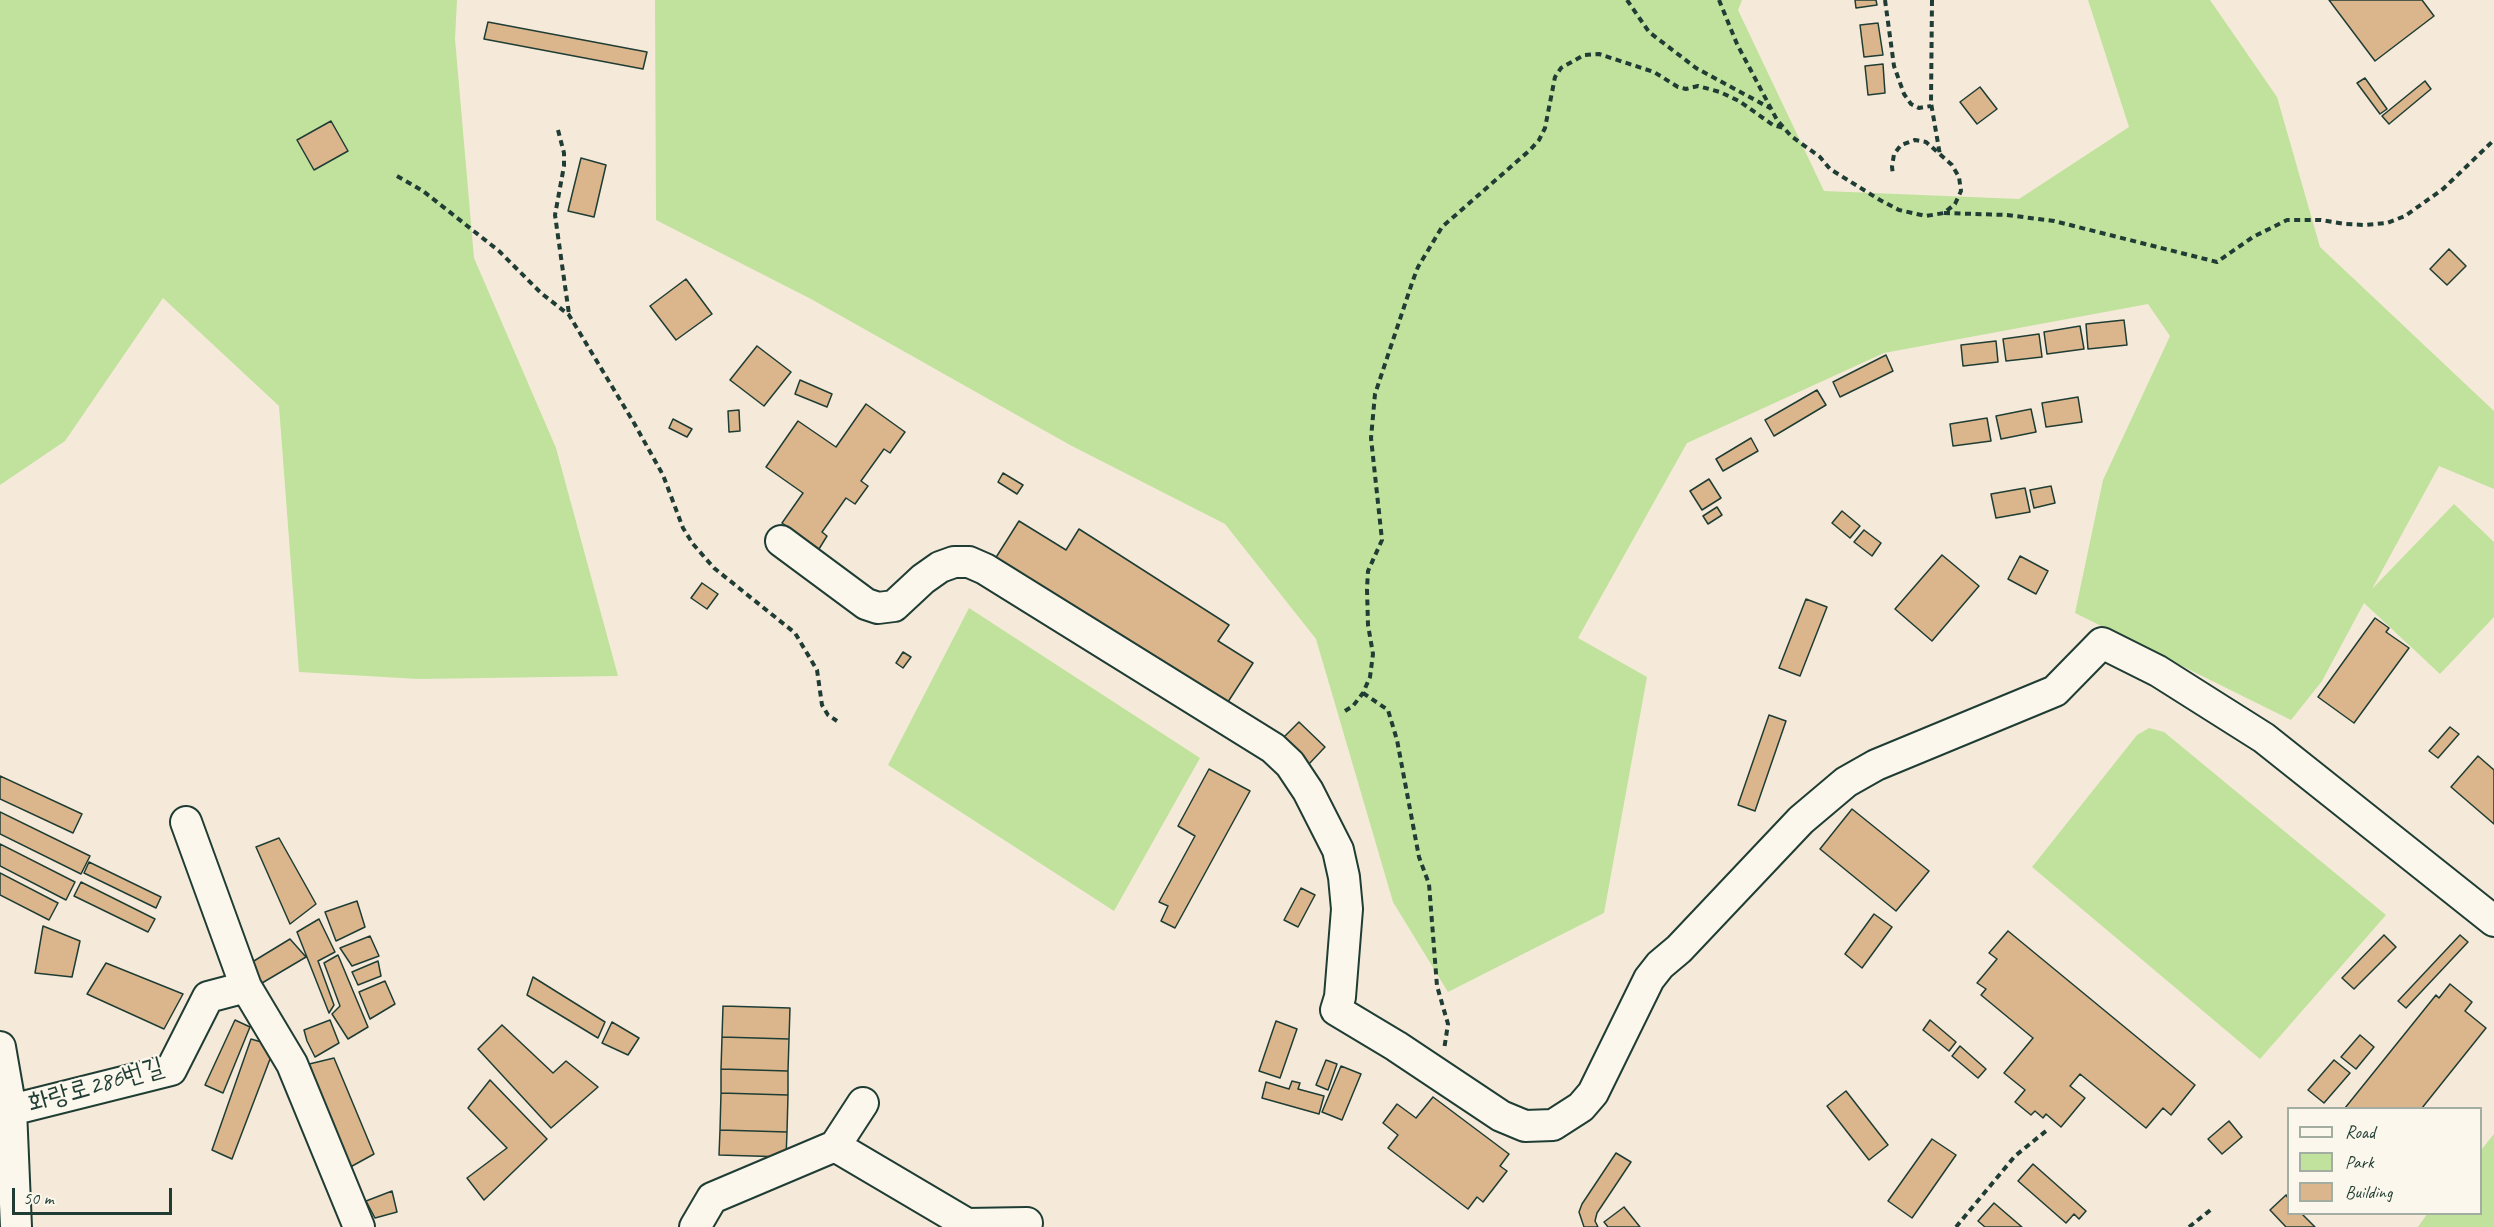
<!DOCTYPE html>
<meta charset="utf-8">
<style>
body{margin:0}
#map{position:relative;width:2494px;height:1227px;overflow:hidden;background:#f5ead9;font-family:Caveat,sans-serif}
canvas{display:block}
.legend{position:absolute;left:2287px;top:1107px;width:195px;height:108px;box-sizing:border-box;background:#fbf7ec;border:2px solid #a3ada2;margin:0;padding:8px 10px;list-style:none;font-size:18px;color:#1f3d34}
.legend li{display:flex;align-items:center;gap:12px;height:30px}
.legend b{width:30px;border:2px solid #a3ada2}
.scale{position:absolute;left:12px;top:1188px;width:160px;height:27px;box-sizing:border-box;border:3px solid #1f3d34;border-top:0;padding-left:8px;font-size:18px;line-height:21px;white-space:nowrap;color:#1f3d34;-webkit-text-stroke:4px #fbf7ec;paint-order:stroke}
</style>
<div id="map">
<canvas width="2494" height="1227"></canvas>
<ul class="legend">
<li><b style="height:8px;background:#fbf7ec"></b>Road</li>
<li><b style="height:16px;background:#c0e29c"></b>Park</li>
<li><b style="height:16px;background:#dbb68c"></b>Building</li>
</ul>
<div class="scale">50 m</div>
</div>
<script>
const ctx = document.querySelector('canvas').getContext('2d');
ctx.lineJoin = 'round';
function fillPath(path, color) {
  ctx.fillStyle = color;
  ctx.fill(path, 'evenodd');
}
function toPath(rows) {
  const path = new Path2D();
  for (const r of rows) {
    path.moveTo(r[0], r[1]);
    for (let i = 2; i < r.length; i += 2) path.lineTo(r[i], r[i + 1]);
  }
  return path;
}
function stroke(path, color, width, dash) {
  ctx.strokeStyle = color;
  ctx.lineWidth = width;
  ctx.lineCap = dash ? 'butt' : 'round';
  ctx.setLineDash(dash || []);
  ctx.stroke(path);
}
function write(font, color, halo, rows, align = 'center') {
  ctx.font = font + ' Caveat,"Poor Story",sans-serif';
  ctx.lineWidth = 4.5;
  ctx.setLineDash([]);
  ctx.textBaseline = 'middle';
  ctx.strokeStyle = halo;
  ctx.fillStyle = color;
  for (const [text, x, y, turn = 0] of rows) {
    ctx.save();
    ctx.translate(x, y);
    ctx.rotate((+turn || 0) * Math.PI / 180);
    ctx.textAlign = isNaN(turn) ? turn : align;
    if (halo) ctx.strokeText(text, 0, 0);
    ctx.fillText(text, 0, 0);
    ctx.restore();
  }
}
fillPath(toPath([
 [0,0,457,0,455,39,474,258,556,448,618,676,418,679,299,672,279,406,163,298,65,441,0,485],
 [655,0,1742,0,1738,10,1824,191,2019,199,2129,127,2088,0,2210,0,2277,97,2320,247,2494,411,2494,489,2439,466,2372,589,2454,504,2494,542,2494,617,2440,674,2364,603,2322,681,2291,720,2075,613,2103,480,2170,336,2148,304,1884,353,1687,443,1578,638,1647,677,1604,913,1448,992,1393,902,1316,639,1225,524,1070,445,811,299,656,220],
 [969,608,1200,758,1114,911,888,765],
 [2149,728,2164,732,2386,915,2260,1059,2032,867,2137,735],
 [2494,1134,2494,1227,2418,1227,2427,1214,2480,1214,2481,1150]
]), '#c0e29c');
const building = toPath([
 [1855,0,1876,0,1877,5,1856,8,1855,0],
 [2329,0,2422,0,2434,16,2375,61,2329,0],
 [488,22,647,52,643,69,484,39,488,22],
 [1878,23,1883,55,1864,57,1860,25,1878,23],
 [1883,64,1885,93,1868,95,1865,66,1883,64],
 [2365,78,2387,109,2380,114,2357,83,2365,78],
 [2425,81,2431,89,2389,124,2382,116,2425,81],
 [1980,87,1997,109,1977,124,1960,102,1980,87],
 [331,121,348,151,314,170,297,140,331,121],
 [581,158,606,165,594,217,568,211,581,158],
 [2449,249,2466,266,2447,285,2430,269,2449,249],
 [686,279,712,314,676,340,650,306,686,279],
 [2124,320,2127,345,2088,349,2086,324,2124,320],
 [2080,326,2084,349,2047,354,2044,332,2080,326],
 [2039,334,2042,357,2006,361,2003,339,2039,334],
 [1996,341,1998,362,1963,366,1961,345,1996,341],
 [757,346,791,372,764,406,730,380,757,346],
 [1886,355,1893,371,1840,397,1833,382,1886,355],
 [800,380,832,394,827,407,795,394,800,380],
 [1817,390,1826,405,1774,436,1765,420,1817,390],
 [2078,397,2082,422,2046,427,2042,403,2078,397],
 [866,404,905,432,890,453,884,449,861,481,868,486,855,504,846,498,822,532,827,536,819,549,782,523,803,493,766,467,798,421,836,447,866,404],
 [2031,409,2036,432,2001,439,1996,416,2031,409],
 [739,410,740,431,729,432,728,411,739,410],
 [1987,418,1991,441,1953,446,1950,424,1987,418],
 [673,419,692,429,687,437,669,428,673,419],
 [1751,438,1758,451,1723,471,1716,459,1751,438],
 [1003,473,1023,485,1017,494,998,482,1003,473],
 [1709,479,1721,498,1702,510,1690,491,1709,479],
 [2051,486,2055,503,2034,508,2030,490,2051,486],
 [2025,488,2030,512,1996,518,1991,494,2025,488],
 [1717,507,1722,515,1708,524,1703,516,1717,507],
 [1842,511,1860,526,1850,538,1832,523,1842,511],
 [1019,521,1066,550,1079,529,1229,625,1218,641,1253,663,1226,705,995,559,1019,521],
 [1864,530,1881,543,1872,556,1854,542,1864,530],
 [1942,555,1979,586,1932,641,1895,609,1942,555],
 [2020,556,2048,571,2036,594,2008,579,2020,556],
 [702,583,718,594,707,609,691,598,702,583],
 [1806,599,1827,607,1800,676,1779,668,1806,599],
 [2375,618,2389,628,2386,632,2409,648,2354,723,2318,697,2375,618],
 [903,652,911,657,903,668,896,663,903,652],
 [1769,715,1786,721,1755,811,1738,805,1769,715],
 [1299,722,1325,747,1308,765,1281,740,1299,722],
 [2450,727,2459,734,2438,758,2429,751,2450,727],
 [2478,756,2494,770,2494,824,2451,787,2478,756],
 [1209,769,1250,791,1175,928,1161,921,1168,906,1159,902,1195,836,1178,826,1209,769],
 [0,776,82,814,73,833,0,799,0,776],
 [1852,809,1929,871,1896,911,1820,849,1852,809],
 [0,812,90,856,81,874,0,834,0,812],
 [279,838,316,904,290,924,256,847,279,838],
 [0,844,75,882,66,900,0,866,0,844],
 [89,862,161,897,156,908,84,873,89,862],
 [0,873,58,903,49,920,0,895,0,873],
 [81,882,155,919,148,932,74,896,81,882],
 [1301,888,1315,895,1298,927,1284,920,1301,888],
 [357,901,365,927,336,941,325,912,357,901],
 [1874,914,1892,927,1862,968,1845,954,1874,914],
 [319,919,335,952,318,961,334,1005,329,1013,297,932,319,919],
 [43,926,80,941,72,977,35,973,43,926],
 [2008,931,2195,1085,2171,1115,2163,1108,2146,1128,2080,1074,2070,1086,2085,1098,2061,1127,2046,1114,2043,1118,2035,1111,2031,1115,2015,1102,2025,1090,2004,1073,2033,1038,1981,995,1986,989,1977,983,1997,959,1989,953,2008,931],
 [2384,935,2396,947,2354,989,2342,978,2384,935],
 [2460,935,2468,942,2406,1008,2398,1001,2460,935],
 [370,936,379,956,352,966,340,948,370,936],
 [290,939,306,957,257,986,244,967,290,939],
 [338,955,368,1027,348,1039,332,1014,340,1006,324,963,338,955],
 [378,961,381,976,358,985,352,972,378,961],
 [106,963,183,994,164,1029,87,994,106,963],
 [533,977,605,1022,598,1038,527,995,533,977],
 [385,981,395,1004,370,1019,359,992,385,981],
 [2450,984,2472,1002,2465,1011,2486,1028,2422,1108,2345,1108,2436,995,2439,998,2450,984],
 [723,1006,790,1008,789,1039,722,1037,723,1006],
 [235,1020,250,1027,223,1093,205,1085,235,1020],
 [330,1020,339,1043,315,1057,307,1041,304,1030,330,1020],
 [1930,1020,1956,1042,1949,1051,1923,1030,1930,1020],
 [1276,1021,1297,1029,1280,1078,1259,1071,1276,1021],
 [612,1022,639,1038,628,1055,602,1043,612,1022],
 [502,1025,553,1073,566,1061,598,1087,551,1128,478,1049,502,1025],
 [2360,1035,2374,1047,2356,1069,2341,1057,2360,1035],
 [722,1037,789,1039,788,1071,721,1069,722,1037],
 [251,1039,275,1046,232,1159,212,1150,251,1039],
 [1960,1046,1986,1069,1978,1078,1952,1056,1960,1046],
 [334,1058,374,1154,345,1170,301,1066,334,1058],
 [1326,1060,1337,1064,1328,1090,1316,1085,1326,1060],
 [2334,1060,2350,1073,2324,1103,2308,1090,2334,1060],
 [1341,1066,1361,1074,1342,1120,1322,1112,1341,1066],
 [721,1069,788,1071,788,1095,721,1093,721,1069],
 [490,1080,547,1139,484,1200,467,1178,507,1148,468,1108,490,1080],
 [1292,1081,1300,1083,1298,1089,1324,1096,1319,1114,1262,1098,1266,1082,1289,1089,1292,1081],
 [1846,1091,1888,1145,1869,1160,1827,1106,1846,1091],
 [721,1093,788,1095,787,1132,720,1130,721,1093],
 [1433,1097,1509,1154,1500,1166,1507,1171,1483,1202,1477,1197,1468,1209,1388,1148,1398,1135,1383,1123,1397,1104,1416,1118,1433,1097],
 [2229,1121,2242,1137,2222,1154,2208,1139,2229,1121],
 [720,1130,787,1132,786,1157,719,1155,720,1130],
 [1932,1139,1956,1155,1912,1218,1888,1201,1932,1139],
 [1616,1153,1631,1162,1597,1213,1595,1221,1598,1227,1584,1227,1579,1212,1582,1204,1616,1153],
 [2033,1164,2086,1211,2079,1219,2074,1214,2066,1223,2018,1181,2033,1164],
 [392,1191,397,1212,375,1218,366,1201,392,1191],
 [2286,1195,2288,1198,2288,1214,2302,1214,2315,1227,2286,1227,2270,1210,2286,1195],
 [1994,1203,2022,1227,1985,1227,1978,1221,1994,1203],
 [1624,1207,1640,1227,1608,1227,1604,1222,1624,1207]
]);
fillPath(building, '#dbb68c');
stroke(building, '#1f3d34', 1.5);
const minor = toPath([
 [781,541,866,604,878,608,894,606,923,579,940,567,954,562,969,562,985,569,1273,748,1290,764,1308,791,1338,850,1344,877,1347,909,1340,997,1336,1010,1396,1046,1501,1116,1525,1126,1553,1125,1581,1107,1593,1093,1649,979,1660,965,1679,949,1801,820,1846,782,1876,765,2055,691,2102,643,2158,671,2264,738,2494,921],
 [186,822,246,987,292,1064,359,1227],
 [0,1047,11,1110,16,1227],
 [11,1110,171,1070,208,997,246,987],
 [835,1146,863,1103],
 [967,1224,1027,1223],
 [695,1227,712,1198,835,1146,967,1224,966,1227]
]);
stroke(minor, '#1f3d34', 34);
stroke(toPath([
 [1627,0,1649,32,1683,58,1696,68,1770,108],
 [1719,0,1737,44,1777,120,1791,136,1820,157,1830,169,1880,200,1899,210,1926,216,1944,213,1955,204,1961,191,1959,177,1952,165,1926,142,1915,140,1901,145,1894,154,1892,167,1893,175],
 [1885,0,1894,66,1904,94,1911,104,1919,108,1931,106],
 [1932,0,1931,103,1940,155],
 [558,130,564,153,564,166,555,215,569,314],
 [397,176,423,191,499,251,541,293,569,315,634,423,663,475,683,528,693,544,714,568,795,633,817,670,822,705,828,715,837,721],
 [1944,213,2007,215,2054,221,2217,262,2253,237,2287,220,2321,220,2345,224,2365,225,2387,223,2405,216,2443,189,2494,140],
 [1363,693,1388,710,1397,740,1419,857,1429,884,1437,986,1448,1024,1444,1050],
 [1345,711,1353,706,1363,693,1370,677,1373,654,1368,625,1367,589,1368,571,1382,540,1371,438,1375,394,1413,280,1418,267,1442,227,1530,150,1539,140,1545,128,1555,77,1561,68,1584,55,1599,54,1654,72,1678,87,1686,89,1698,86,1720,92,1739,101,1773,125,1784,128],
 [1956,1227,2015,1156,2046,1131],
 [2189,1227,2213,1208]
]), '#1f3d34', 4, [6, 4.5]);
stroke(minor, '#fbf7ec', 30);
write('26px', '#1f3d34', '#fbf7ec', [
 ["화랑로286번길",96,1086,-16]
]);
</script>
